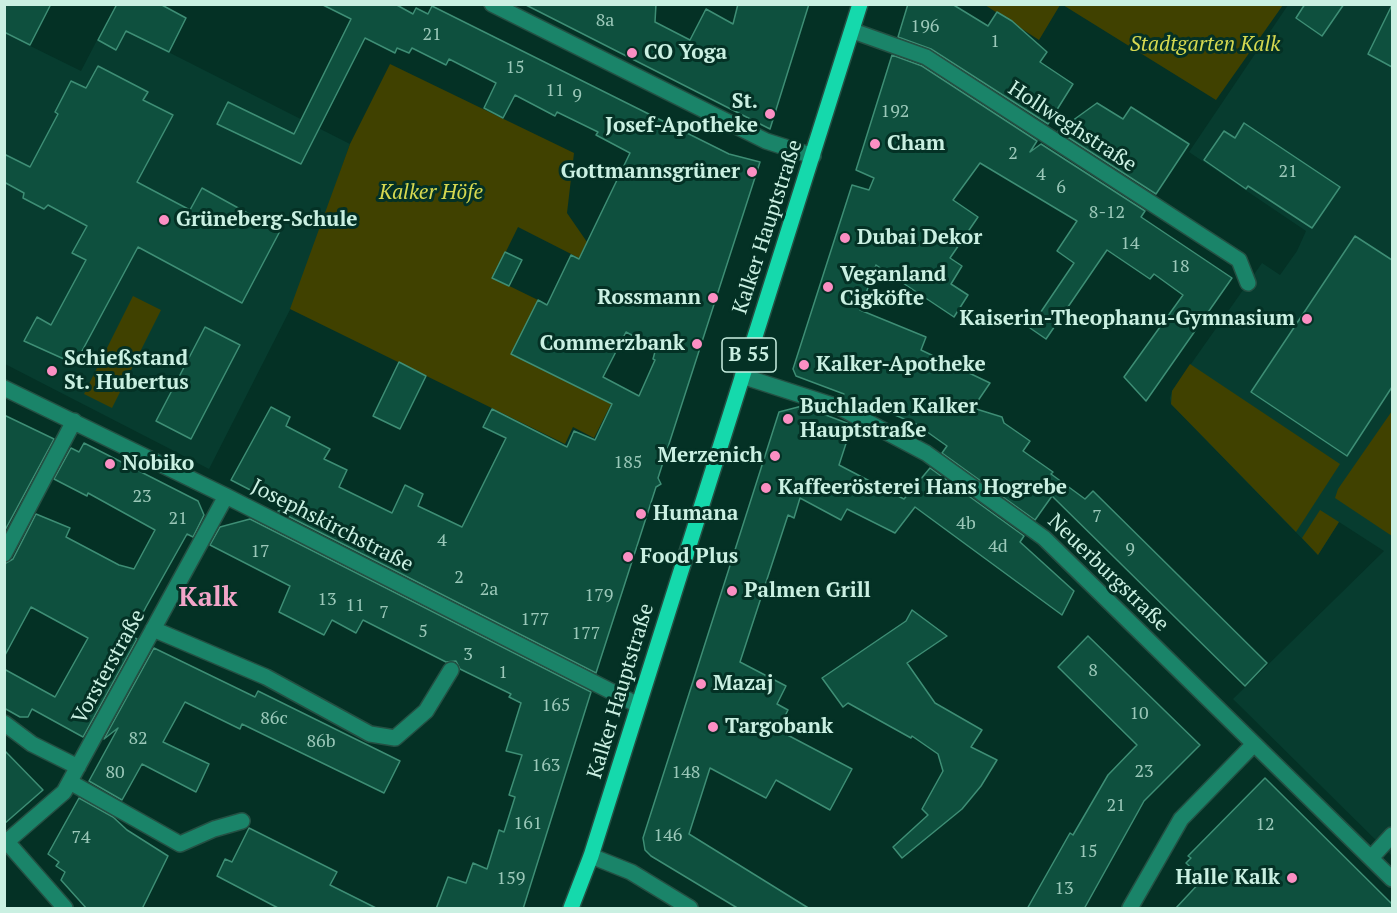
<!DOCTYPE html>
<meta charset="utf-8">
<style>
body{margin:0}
#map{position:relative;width:1397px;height:913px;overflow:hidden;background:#043125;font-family:"PT Serif",serif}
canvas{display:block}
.frame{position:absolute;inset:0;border:6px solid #caf0e2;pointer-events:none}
</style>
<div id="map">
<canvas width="1397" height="913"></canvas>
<div class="frame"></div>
</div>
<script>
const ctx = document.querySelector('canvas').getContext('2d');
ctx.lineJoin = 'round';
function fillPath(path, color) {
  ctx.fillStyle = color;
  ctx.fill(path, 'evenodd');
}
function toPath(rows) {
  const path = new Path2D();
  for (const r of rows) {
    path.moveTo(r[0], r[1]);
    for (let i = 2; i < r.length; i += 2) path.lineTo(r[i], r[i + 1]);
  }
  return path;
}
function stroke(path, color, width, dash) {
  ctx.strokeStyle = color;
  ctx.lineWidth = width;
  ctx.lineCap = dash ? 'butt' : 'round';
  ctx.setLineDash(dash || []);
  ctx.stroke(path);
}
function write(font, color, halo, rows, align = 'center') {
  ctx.font = font + ' "PT Serif",serif';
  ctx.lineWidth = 6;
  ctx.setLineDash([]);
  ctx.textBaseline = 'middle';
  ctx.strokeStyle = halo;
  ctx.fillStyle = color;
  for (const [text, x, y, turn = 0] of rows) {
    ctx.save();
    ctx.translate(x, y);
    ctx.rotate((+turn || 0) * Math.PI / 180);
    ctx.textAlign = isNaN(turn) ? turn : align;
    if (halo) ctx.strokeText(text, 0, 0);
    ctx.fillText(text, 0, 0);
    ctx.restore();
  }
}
fillPath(toPath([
 [1288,5,1392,5,1392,856,1233,699,1384,551,1339,522,1318,555,1171,404,1170,398,1172,391,1262,263,1280,275,1297,251,1306,231,1189,152],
 [107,21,350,144,297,296,209,469,5,364,4,33,81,71]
]), '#073c2f');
fillPath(toPath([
 [985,5,1060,5,1039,40],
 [1063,5,1283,5,1216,100],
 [390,64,574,153,567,213,587,242,579,258,518,227,493,278,538,300,513,354,611,404,594,438,573,427,565,444,290,309,350,144],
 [133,296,161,310,112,408,84,394],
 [1190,364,1340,464,1296,532,1171,404,1172,391],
 [1392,411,1392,536,1335,498,1338,489],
 [1320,510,1339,522,1318,555,1302,538]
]), '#404100');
const building = toPath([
 [4,4,51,4,30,45,4,32,4,4],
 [117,4,160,4,186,18,169,52,126,31,116,50,98,40,117,4],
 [321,4,395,4,413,14,416,8,428,14,432,6,729,154,760,162,658,478,661,484,656,487,596,673,278,511,287,509,231,480,271,407,290,417,286,426,330,449,324,459,347,470,339,487,392,513,405,485,423,494,418,506,462,527,506,438,483,427,492,409,567,447,574,431,595,440,612,404,511,354,538,300,547,305,571,255,579,259,630,153,596,135,598,132,557,112,555,116,515,95,503,118,484,108,496,83,449,59,446,65,412,48,409,53,397,48,395,53,365,38,301,164,217,124,228,102,294,134,351,19,321,4],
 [626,332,656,348,653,359,655,360,639,396,603,377,626,332],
 [524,4,656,4,655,22,690,40,706,9,733,24,738,4,809,4,770,129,524,4],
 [908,4,952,4,988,26,997,12,1012,21,1047,52,1040,62,1073,84,1048,124,931,49,898,37,908,4],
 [1305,4,1344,4,1322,36,1296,18,1305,4],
 [1392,5,1392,67,1368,54,1392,5],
 [892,55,922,66,1037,141,1030,152,1041,144,1145,211,1141,217,1232,278,1146,401,1124,377,1183,295,1154,274,1150,279,1107,250,1046,339,1030,328,1074,263,1057,251,1077,221,980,163,953,200,978,217,950,258,962,266,951,284,968,295,954,317,876,265,860,310,926,337,921,350,990,383,973,408,1002,417,1004,423,1030,441,1023,451,1053,472,1051,474,1085,499,1093,491,1267,663,1245,686,1052,496,1035,520,942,453,947,446,916,424,862,401,860,407,836,396,844,394,796,376,793,369,852,185,869,190,874,178,856,170,892,55],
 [98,66,148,92,143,100,173,115,137,182,190,210,202,188,280,231,242,303,138,247,75,364,24,341,37,317,51,325,86,260,72,253,87,226,48,205,44,209,23,198,24,193,4,182,4,154,30,167,58,114,55,112,71,81,86,88,98,66],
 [1097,103,1123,119,1131,107,1189,144,1156,194,1058,131,1097,103],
 [1244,123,1340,187,1312,228,1248,186,1246,189,1204,160,1224,131,1235,138,1244,123],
 [1355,236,1392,260,1392,387,1347,456,1251,392,1355,236],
 [505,252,522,260,509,286,492,278,505,252],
 [205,327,240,345,191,439,156,421,205,327],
 [399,362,426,376,400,429,373,416,399,362],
 [802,406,852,425,839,465,904,499,930,468,1024,536,1020,542,1074,591,1062,615,915,507,895,533,847,509,841,520,800,498,794,518,788,515,740,662,786,686,777,704,788,710,778,730,852,769,830,810,776,780,766,798,710,768,689,834,810,909,739,909,651,856,645,850,643,838,779,412,802,406],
 [4,415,54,439,4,532,4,415],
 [84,443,198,501,204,515,193,537,187,534,146,607,131,636,137,639,83,737,32,709,28,717,20,717,4,708,4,669,55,697,88,638,31,607,4,657,4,564,13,559,36,514,70,528,66,537,119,565,134,569,155,530,88,493,87,496,54,479,71,448,79,452,84,443],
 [250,519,591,692,523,909,436,909,448,877,466,883,473,863,487,869,499,830,504,832,515,797,509,795,522,755,506,751,521,703,509,697,511,694,460,669,456,661,446,662,363,620,356,633,332,620,324,635,279,612,290,586,210,545,220,527,250,519],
 [912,610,947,636,907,663,935,703,982,730,971,747,997,760,981,786,962,809,902,858,893,847,928,815,922,809,943,771,938,754,912,736,911,738,848,703,843,707,822,678,906,621,912,610],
 [1088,636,1200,745,1144,801,1084,909,1027,909,1070,833,1073,835,1108,775,1137,745,1058,667,1088,636],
 [154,648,255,697,258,691,400,761,384,793,242,724,240,729,185,702,163,742,209,764,196,792,142,764,122,800,89,781,118,728,104,739,154,648],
 [4,750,43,790,4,824,4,750],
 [1265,778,1392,904,1392,909,1175,909,1203,879,1186,863,1191,858,1188,856,1265,778],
 [79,798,113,817,127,830,168,856,142,909,87,909,61,880,65,872,56,866,59,862,48,854,79,798],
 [249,828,337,872,330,885,378,909,280,909,217,876,225,859,232,862,249,828]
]);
fillPath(building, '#0e503e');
stroke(building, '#3e8e75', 1.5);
const minor = toPath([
 [492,4,766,141,813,156],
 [853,31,926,57,1239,260,1248,283],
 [742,376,841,408,926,453,1044,538,1392,879],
 [4,388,226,496,638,705],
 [4,554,74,421],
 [153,629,266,677,370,734,395,738,426,711,451,670],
 [4,723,32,744,78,767],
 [70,782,180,844,214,829,242,821],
 [7,842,65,908],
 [4,844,64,792,226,496],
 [591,856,631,872,690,908],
 [1371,858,1392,835],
 [1130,908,1181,819,1254,744]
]);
const major = toPath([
 [571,908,591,856,860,4]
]);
stroke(minor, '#245043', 18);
stroke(major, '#245043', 18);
stroke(minor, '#1a8469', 15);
stroke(major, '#15d9ac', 15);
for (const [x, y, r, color] of [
 [632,53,6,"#fb8fc3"],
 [770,114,6,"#fb8fc3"],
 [875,144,6,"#fb8fc3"],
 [752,172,6,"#fb8fc3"],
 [164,220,6,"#fb8fc3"],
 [845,238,6,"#fb8fc3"],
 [828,287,6,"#fb8fc3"],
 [713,298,6,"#fb8fc3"],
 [1307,319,6,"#fb8fc3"],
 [697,344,6,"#fb8fc3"],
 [804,365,6,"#fb8fc3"],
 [52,371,6,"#fb8fc3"],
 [788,419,6,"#fb8fc3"],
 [775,456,6,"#fb8fc3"],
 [110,464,6,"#fb8fc3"],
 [766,488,6,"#fb8fc3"],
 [641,514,6,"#fb8fc3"],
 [628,557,6,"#fb8fc3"],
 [732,591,6,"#fb8fc3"],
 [701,684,6,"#fb8fc3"],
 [713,727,6,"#fb8fc3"],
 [1292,878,6,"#fb8fc3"]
]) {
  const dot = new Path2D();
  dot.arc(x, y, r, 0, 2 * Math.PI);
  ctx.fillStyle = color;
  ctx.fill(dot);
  stroke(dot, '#043125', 2);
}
write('18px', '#9bc8b9', null, [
 ["8a",605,21],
 ["196",925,27],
 ["21",432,35],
 ["1",995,42],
 ["15",515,68],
 ["11",555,91],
 ["9",577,96],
 ["192",895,112],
 ["2",1013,154],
 ["21",1288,172],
 ["4",1041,175],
 ["6",1061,188],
 ["8-12",1107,213],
 ["14",1130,244],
 ["18",1180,267],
 ["185",628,463],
 ["23",142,497],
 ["7",1097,517],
 ["21",178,519],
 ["4b",966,524],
 ["4",442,541],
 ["4d",998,547],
 ["9",1130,550],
 ["17",260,552],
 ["2",459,578],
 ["2a",489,590],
 ["179",599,596],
 ["13",327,600],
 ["11",355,606],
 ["7",384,613],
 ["177",535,620],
 ["5",423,632],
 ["177",586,634],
 ["3",468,655],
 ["8",1093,671],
 ["1",503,673],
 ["165",556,706],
 ["10",1139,714],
 ["86c",274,719],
 ["82",138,739],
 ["86b",321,742],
 ["163",546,766],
 ["23",1144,772],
 ["80",115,773],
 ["148",686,773],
 ["21",1116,806],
 ["161",528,824],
 ["12",1265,825],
 ["146",668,836],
 ["74",81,838],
 ["15",1088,852],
 ["159",511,879],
 ["13",1064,889]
]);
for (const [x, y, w] of [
 [749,355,54]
]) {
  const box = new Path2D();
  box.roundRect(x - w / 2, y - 17, w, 34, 4.5);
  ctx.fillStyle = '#043125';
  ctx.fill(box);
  stroke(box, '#caf0e2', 1.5);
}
write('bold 20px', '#caf0e2', null, [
 ["B 55",749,355]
]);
write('italic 21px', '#d5d850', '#043125', [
 ["Stadtgarten Kalk",1205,45],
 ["Kalker Höfe",431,193]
]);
write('bold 21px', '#caf0e2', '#043125', [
 ["CO Yoga",644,53],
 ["St.",758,102,"right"],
 ["Josef-Apotheke",758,126,"right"],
 ["Cham",887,144],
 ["Gottmannsgrüner",740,172,"right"],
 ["Grüneberg-Schule",176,220],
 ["Dubai Dekor",857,238],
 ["Veganland",840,275],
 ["Cigköfte",840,299],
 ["Rossmann",701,298,"right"],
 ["Kaiserin-Theophanu-Gymnasium",1295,319,"right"],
 ["Commerzbank",685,344,"right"],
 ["Schießstand",64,359],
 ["St. Hubertus",64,383],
 ["Kalker-Apotheke",816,365],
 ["Buchladen Kalker",800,407],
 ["Hauptstraße",800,431],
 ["Merzenich",763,456,"right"],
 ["Nobiko",122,464],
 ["Kaffeerösterei Hans Hogrebe",778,488],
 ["Humana",653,514],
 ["Food Plus",640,557],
 ["Palmen Grill",744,591],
 ["Mazaj",713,684],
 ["Targobank",725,727],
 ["Halle Kalk",1280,878,"right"]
], 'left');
write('21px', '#caf0e2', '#043125', [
 ["Hollweghstraße",1072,127,33],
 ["Kalker Hauptstraße",768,227,-72],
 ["Josephskirchstraße",332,526,27],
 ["Neuerburgstraße",1108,573,44],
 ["Vorsterstraße",109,667,-61],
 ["Kalker Hauptstraße",621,691,-73]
]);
write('bold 27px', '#f2a5c9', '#043125', [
 ["Kalk",208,598]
]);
</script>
